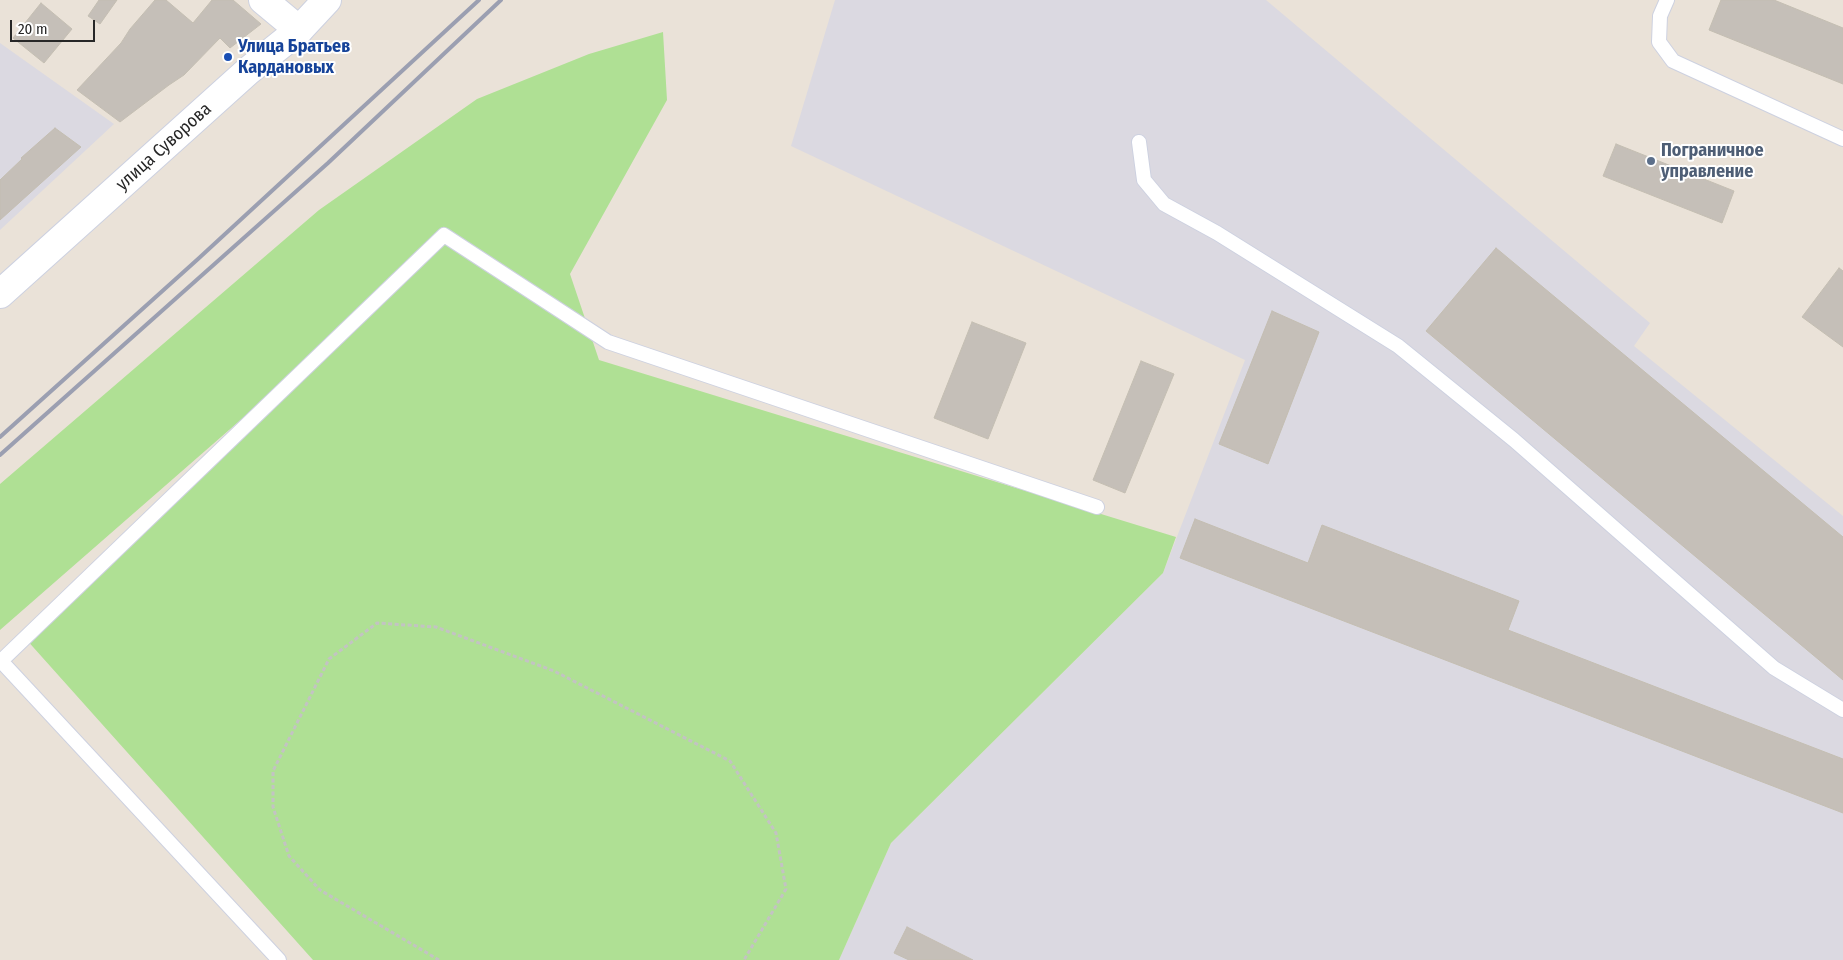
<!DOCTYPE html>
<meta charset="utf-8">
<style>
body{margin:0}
#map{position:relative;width:1843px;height:960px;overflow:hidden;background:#eae2d8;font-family:"Fira Sans Condensed",sans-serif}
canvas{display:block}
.scale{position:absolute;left:10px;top:20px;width:85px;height:22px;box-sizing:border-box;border:2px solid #272727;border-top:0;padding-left:6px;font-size:15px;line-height:18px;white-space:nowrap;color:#272727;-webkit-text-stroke:4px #fff;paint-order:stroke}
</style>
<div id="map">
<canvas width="1843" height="960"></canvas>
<div class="scale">20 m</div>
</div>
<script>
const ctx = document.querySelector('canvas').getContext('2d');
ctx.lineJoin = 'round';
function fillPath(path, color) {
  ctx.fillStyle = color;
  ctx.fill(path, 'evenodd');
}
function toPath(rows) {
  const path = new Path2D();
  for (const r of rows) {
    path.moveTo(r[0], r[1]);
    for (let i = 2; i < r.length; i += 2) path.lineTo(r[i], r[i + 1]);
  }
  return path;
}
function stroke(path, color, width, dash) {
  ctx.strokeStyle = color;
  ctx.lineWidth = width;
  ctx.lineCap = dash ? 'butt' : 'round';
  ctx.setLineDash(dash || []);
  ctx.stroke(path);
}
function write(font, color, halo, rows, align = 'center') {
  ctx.font = font + ' "Fira Sans Condensed",sans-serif';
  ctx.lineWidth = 4;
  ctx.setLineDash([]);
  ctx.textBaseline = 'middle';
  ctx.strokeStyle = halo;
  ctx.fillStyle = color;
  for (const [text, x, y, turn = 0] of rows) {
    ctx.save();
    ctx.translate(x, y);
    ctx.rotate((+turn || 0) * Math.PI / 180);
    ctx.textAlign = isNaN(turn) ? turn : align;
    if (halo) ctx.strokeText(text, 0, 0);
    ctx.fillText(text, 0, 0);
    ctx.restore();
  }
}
fillPath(toPath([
 [835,0,1266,0,1650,323,1634,346,1843,516,1843,960,839,960,891,843,1163,573,1245,360,791,146],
 [0,43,114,124,0,230]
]), '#dbd9e1');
fillPath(toPath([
 [663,32,667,100,570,274,599,360,1176,537,1163,573,891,843,839,960,313,960,25,638,355,320,0,630,0,484,319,210,477,99,589,54]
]), '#afe094');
const building = toPath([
 [99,0,117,0,100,24,88,16,99,0],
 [155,0,166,0,193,23,212,0,233,0,261,24,230,48,220,38,184,75,169,85,120,122,77,90,121,43,130,29,155,0],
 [1721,0,1774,0,1843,28,1843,84,1709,30,1721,0],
 [41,3,72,29,44,63,13,38,41,3],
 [55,128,81,147,0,220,0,180,22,159,21,158,55,128],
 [1616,144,1734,191,1722,223,1603,176,1616,144],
 [1496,248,1843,537,1843,680,1426,331,1496,248],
 [1839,268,1843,271,1843,347,1802,317,1839,268],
 [1272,311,1319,332,1268,464,1219,444,1272,311],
 [972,322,1026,343,988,439,934,418,972,322],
 [1141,361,1174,374,1125,493,1093,480,1141,361],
 [1195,519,1308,563,1322,525,1519,601,1508,630,1843,759,1843,813,1180,558,1195,519],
 [907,927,973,960,909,960,894,953,907,927]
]);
fillPath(building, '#c5bfb8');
stroke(building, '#c4beb2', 1);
const lane = toPath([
 [1667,0,1660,16,1659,42,1673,61,1843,139],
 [1139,142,1144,180,1164,204,1217,233,1398,346,1514,440,1774,668,1843,710],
 [1,661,279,960],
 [0,662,444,235,608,342,1097,507]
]);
const street = toPath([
 [263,0,299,30]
]);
const secondary = toPath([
 [0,294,248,71,299,30,327,0]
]);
stroke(lane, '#cdd1e0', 16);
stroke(street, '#cdd1e0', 30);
stroke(secondary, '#cdd1e0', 30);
stroke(toPath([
 [439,960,320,890,289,856,273,807,273,771,329,659,377,623,436,627,554,671,730,761,776,833,786,889,744,960]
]), '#c3c3c3', 3, [4, 2.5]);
stroke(lane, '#fff', 14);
stroke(street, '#fff', 28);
stroke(secondary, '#fff', 28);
stroke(toPath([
 [0,437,198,259,479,0],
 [0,455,328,163,501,0]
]), '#9b9fb1', 4);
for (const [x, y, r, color] of [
 [228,57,5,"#1a4fb4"],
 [1651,161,5,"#5c6f8a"]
]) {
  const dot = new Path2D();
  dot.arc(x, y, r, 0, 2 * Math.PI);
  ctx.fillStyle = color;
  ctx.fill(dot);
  stroke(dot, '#fff', 2);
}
write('bold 18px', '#164399', '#fff', [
 ["Улица Братьев",238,47],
 ["Кардановых",238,68]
], 'left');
write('18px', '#272727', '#fff', [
 ["улица Суворова",164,147,-42]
]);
write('bold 18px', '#4e5e75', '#fff', [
 ["Пограничное",1661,151],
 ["управление",1661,172]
], 'left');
</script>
